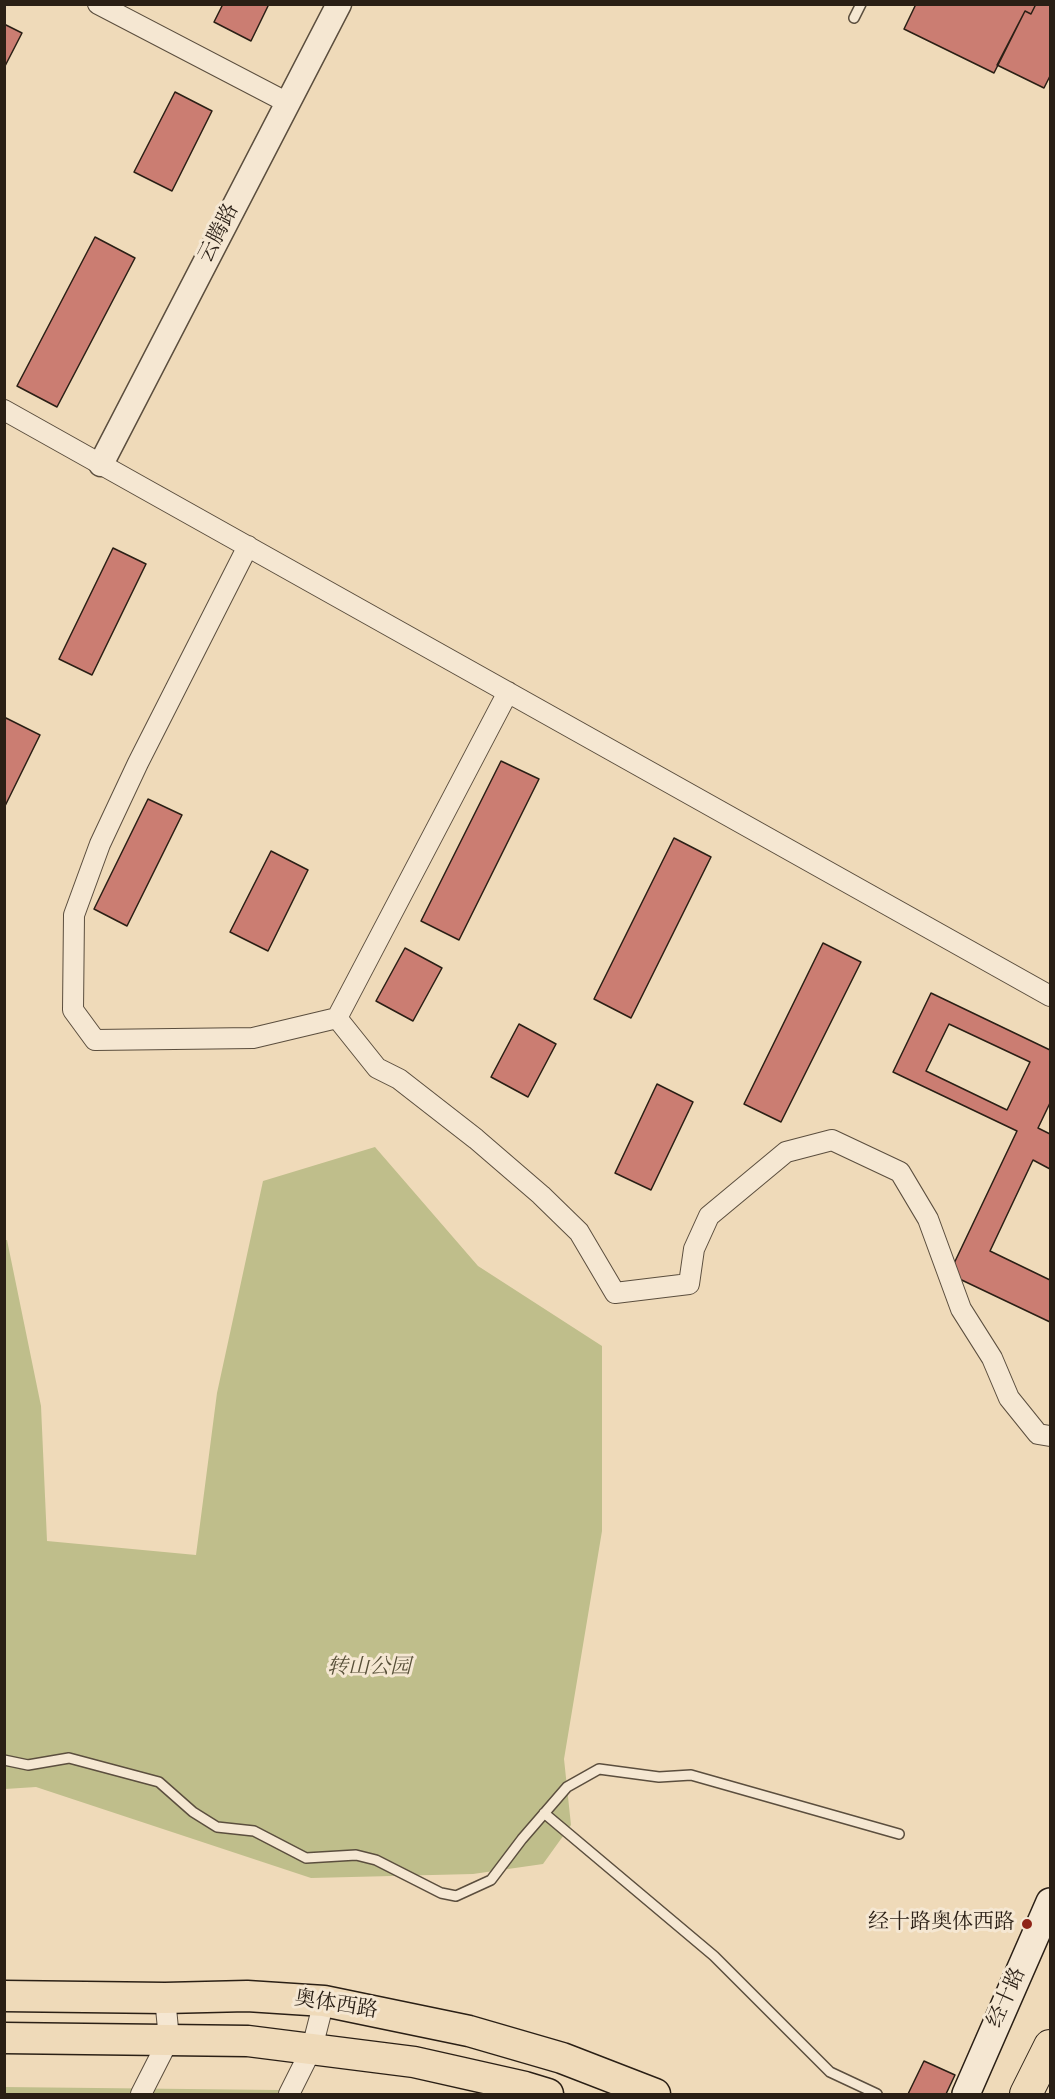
<!DOCTYPE html>
<meta charset="utf-8">
<style>
body{margin:0}
#map{position:relative;width:1055px;height:2099px;overflow:hidden;background:#efdab9;font-family:"IM FELL English",serif}
canvas{display:block}
.frame{position:absolute;inset:0;border:6px solid #2a1f15;pointer-events:none}
</style>
<div id="map">
<canvas width="1055" height="2099"></canvas>
<div class="frame"></div>
</div>
<script>
const ctx = document.querySelector('canvas').getContext('2d');
ctx.lineJoin = 'round';
function fillPath(path, color) {
  ctx.fillStyle = color;
  ctx.fill(path, 'evenodd');
}
function toPath(rows) {
  const path = new Path2D();
  for (const r of rows) {
    path.moveTo(r[0], r[1]);
    for (let i = 2; i < r.length; i += 2) path.lineTo(r[i], r[i + 1]);
  }
  return path;
}
function stroke(path, color, width, dash) {
  ctx.strokeStyle = color;
  ctx.lineWidth = width;
  ctx.lineCap = dash ? 'butt' : 'round';
  ctx.setLineDash(dash || []);
  ctx.stroke(path);
}
function write(font, color, halo, rows, align = 'center') {
  ctx.font = font + ' "IM FELL English","Noto Serif SC",serif';
  ctx.lineWidth = 6;
  ctx.setLineDash([]);
  ctx.textBaseline = 'middle';
  ctx.strokeStyle = halo;
  ctx.fillStyle = color;
  for (const [text, x, y, turn = 0] of rows) {
    ctx.save();
    ctx.translate(x, y);
    ctx.rotate((+turn || 0) * Math.PI / 180);
    ctx.textAlign = isNaN(turn) ? turn : align;
    if (halo) ctx.strokeText(text, 0, 0);
    ctx.fillText(text, 0, 0);
    ctx.restore();
  }
}
fillPath(toPath([
 [375,1147,478,1266,602,1346,602,1531,564,1759,571,1825,543,1864,473,1874,311,1878,36,1787,5,1789,4,1240,7,1240,41,1406,47,1541,196,1555,217,1393,263,1181],
 [4,2087,279,2090,308,2094,5,2094]
]), '#bfbe8b');
const building = toPath([
 [223,4,269,4,251,41,214,22,223,4],
 [916,4,1033,4,1035,6,1031,14,1025,11,994,73,904,29,916,4],
 [1033,4,1050,4,1050,76,1044,88,997,65,1025,11,1031,14,1035,6,1033,4],
 [4,24,22,33,4,68,4,24],
 [175,92,212,111,172,191,134,172,175,92],
 [95,237,135,258,57,407,17,386,95,237],
 [113,548,146,564,92,675,59,659,113,548],
 [6,718,40,735,4,808,4,722,6,718],
 [501,761,539,779,459,940,421,921,501,761],
 [148,799,182,815,127,926,94,909,148,799],
 [674,838,711,857,631,1018,594,999,674,838],
 [271,851,308,870,268,951,230,932,271,851],
 [823,943,861,962,781,1122,744,1104,823,943],
 [405,948,442,968,413,1021,376,1001,405,948],
 [931,993,1050,1050,1050,1103,1038,1128,1050,1134,1050,1322,949,1274,1017,1131,893,1072,931,993],
 [519,1024,556,1044,528,1097,491,1077,519,1024],
 [949,1024,1030,1062,1007,1110,926,1071,949,1024],
 [657,1084,693,1102,651,1190,615,1173,657,1084],
 [1033,1160,1050,1169,1050,1280,990,1251,1033,1160],
 [924,2061,955,2075,946,2094,908,2094,924,2061]
]);
fillPath(building, '#cb7d72');
stroke(building, '#2a1f15', 1.5);
const service = toPath([
 [854,18,861,4],
 [4,1760,28,1765,69,1758,159,1782,193,1812,217,1827,254,1831,306,1858,356,1855,376,1860,441,1893,456,1896,491,1880,522,1839,567,1787,599,1769,659,1777,691,1775,899,1834],
 [544,1813,714,1956,830,2072,877,2094]
]);
const minor = toPath([
 [98,4,288,103],
 [4,410,1050,996],
 [248,546,138,763,100,844,74,915,73,1010,95,1040,253,1038,337,1018,377,1068,399,1079,476,1139,541,1195,579,1232,615,1293,689,1284,694,1249,709,1216,786,1152,832,1140,900,1172,928,1219,961,1309,992,1358,1009,1398,1038,1434,1050,1436],
 [337,1018,508,692],
 [141,2094,169,2039,165,1998],
 [289,2094,312,2048,324,2001]
]);
const tertiary = toPath([
 [101,464,339,4]
]);
const secondary = toPath([
 [966,2094,1050,1902]
]);
const primary = toPath([
 [4,1996,165,1998,247,1996,324,2001,469,2031,562,2058,655,2094],
 [4,2038,248,2041,414,2062,525,2087,548,2094]
]);
const trunk = toPath([
 [1026,2094,1050,2046]
]);
stroke(service, '#5b4e3e', 12);
stroke(minor, '#5b4e3e', 22);
stroke(tertiary, '#5b4e3e', 27);
stroke(secondary, '#2a1f15', 30);
stroke(primary, '#2a1f15', 33);
stroke(trunk, '#2a1f15', 34);
stroke(service, '#f5e7d2', 9);
stroke(minor, '#f5e7d2', 20);
stroke(tertiary, '#f5e7d2', 24);
stroke(secondary, '#f5e7d2', 27);
stroke(primary, '#efdab9', 30);
stroke(trunk, '#efdab9', 32);
for (const [x, y, r, color] of [
 [1027,1924,6,"#8f2418"]
]) {
  const dot = new Path2D();
  dot.arc(x, y, r, 0, 2 * Math.PI);
  ctx.fillStyle = color;
  ctx.fill(dot);
  stroke(dot, '#f5e7d2', 2);
}
write('21px', '#2a1f15', '#f5e7d2', [
 ["云腾路",220,234,-63],
 ["经十路",1008,1998,-66],
 ["奥体西路",336,2006,9]
]);
write('italic 21px', '#574f38', '#f5e7d2', [
 ["转山公园",369,1669]
]);
write('21px', '#2a1f15', '#f5e7d2', [
 ["经十路奥体西路",1015,1924]
], 'right');
</script>
